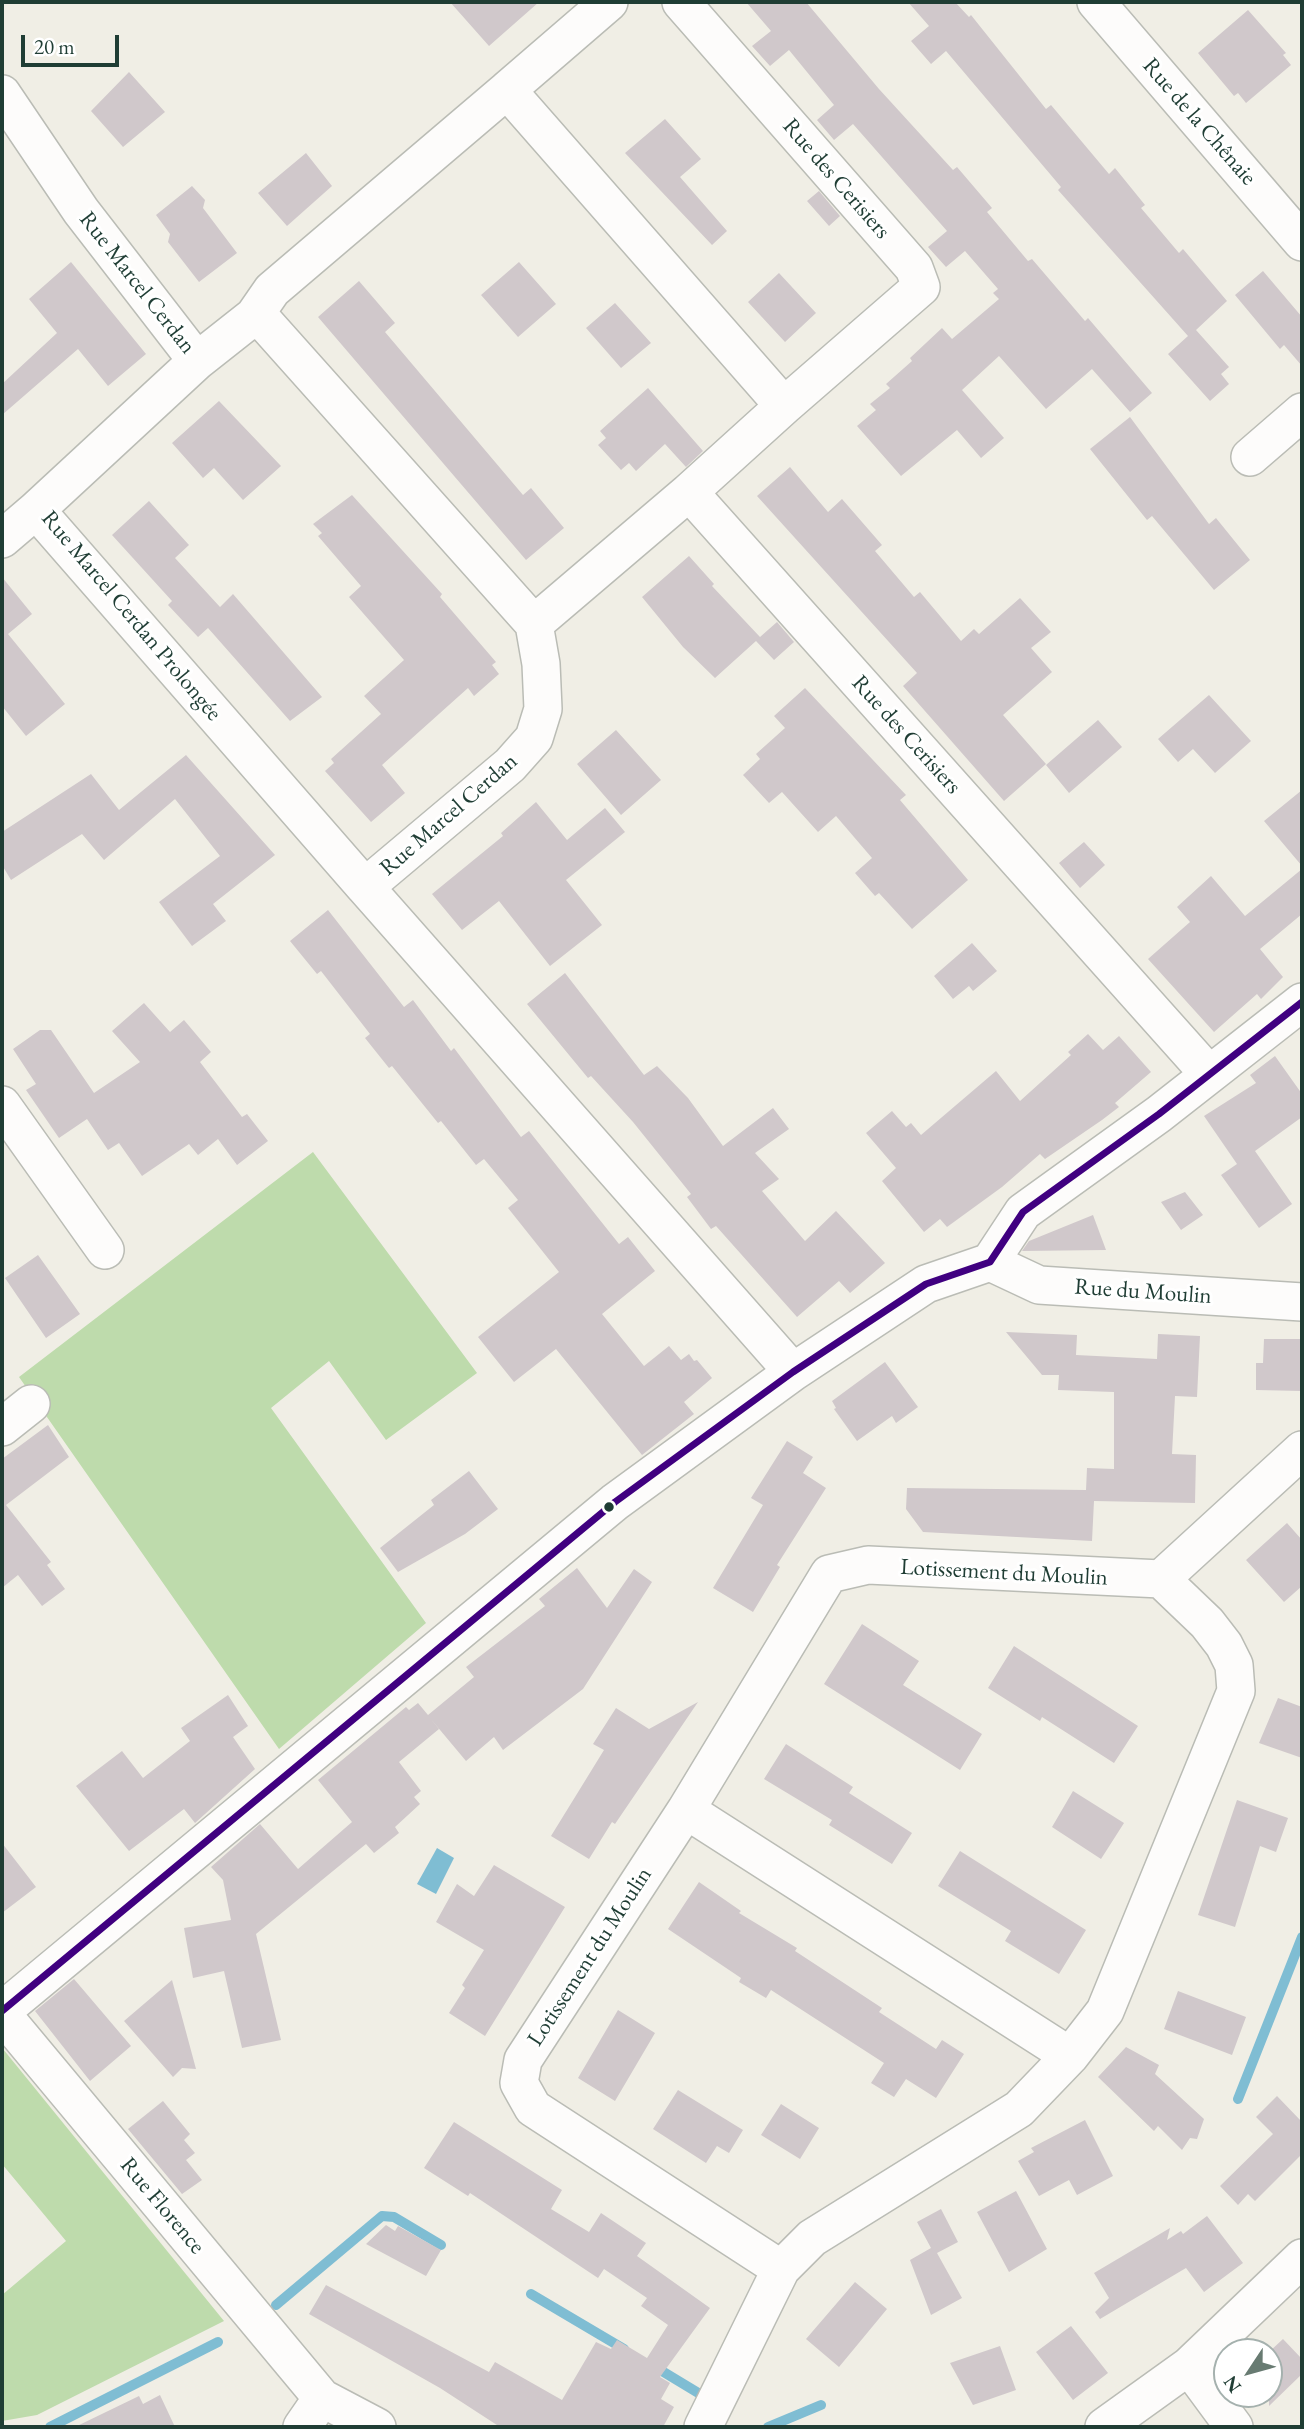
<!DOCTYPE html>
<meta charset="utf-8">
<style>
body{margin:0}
#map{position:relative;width:1304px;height:2429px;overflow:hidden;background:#f0eee5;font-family:"EB Garamond",serif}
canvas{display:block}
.frame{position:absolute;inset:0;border:4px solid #1f3d34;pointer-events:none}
.north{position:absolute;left:1213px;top:2338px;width:70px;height:70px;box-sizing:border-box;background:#fff;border:2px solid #a5b1ae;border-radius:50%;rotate:234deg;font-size:19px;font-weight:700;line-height:28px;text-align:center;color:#1f3d34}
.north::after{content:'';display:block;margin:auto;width:24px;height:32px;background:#687b72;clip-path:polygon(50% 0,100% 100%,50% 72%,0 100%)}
.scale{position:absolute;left:21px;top:35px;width:98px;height:32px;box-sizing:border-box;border:4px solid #1f3d34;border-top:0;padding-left:9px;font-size:21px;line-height:24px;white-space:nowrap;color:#1f3d34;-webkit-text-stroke:5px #fff;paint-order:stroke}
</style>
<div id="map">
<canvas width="1304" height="2429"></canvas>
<div class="frame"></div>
<div class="north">N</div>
<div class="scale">20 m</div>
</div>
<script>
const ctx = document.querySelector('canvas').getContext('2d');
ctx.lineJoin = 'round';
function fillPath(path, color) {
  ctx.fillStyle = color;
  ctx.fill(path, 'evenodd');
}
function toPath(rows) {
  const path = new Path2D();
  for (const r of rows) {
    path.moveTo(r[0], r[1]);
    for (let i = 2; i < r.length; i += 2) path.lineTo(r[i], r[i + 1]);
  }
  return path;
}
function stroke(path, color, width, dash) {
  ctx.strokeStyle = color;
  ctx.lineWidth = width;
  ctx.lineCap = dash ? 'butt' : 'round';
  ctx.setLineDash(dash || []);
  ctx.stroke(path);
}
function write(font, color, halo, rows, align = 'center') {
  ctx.font = font + ' "EB Garamond",serif';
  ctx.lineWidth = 6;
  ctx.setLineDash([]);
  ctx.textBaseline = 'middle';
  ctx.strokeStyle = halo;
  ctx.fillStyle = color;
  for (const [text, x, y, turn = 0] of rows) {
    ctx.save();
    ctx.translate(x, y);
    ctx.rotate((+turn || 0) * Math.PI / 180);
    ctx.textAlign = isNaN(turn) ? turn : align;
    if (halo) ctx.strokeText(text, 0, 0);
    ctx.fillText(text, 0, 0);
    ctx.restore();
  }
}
fillPath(toPath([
 [313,1152,477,1373,386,1440,329,1361,271,1408,426,1623,279,1749,19,1377],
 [3,2049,224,2321,37,2415,2,2421,2,2295,66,2241,2,2164]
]), '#bedbac');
fillPath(toPath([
 [437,1848,454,1858,436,1894,417,1884]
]), '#7fbdd3');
stroke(toPath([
 [1238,2099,1302,1937],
 [531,2294,624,2349],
 [276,2305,382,2216,394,2217,441,2245],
 [652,2365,700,2394],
 [50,2427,218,2342],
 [768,2427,821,2405]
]), '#7fbdd3', 10);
fillPath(toPath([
 [450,2,539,2,489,46],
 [746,2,806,2,879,89,953,170,957,167,992,208,987,212,1028,261,1032,259,1085,321,1088,318,1152,393,1130,412,1092,369,1046,409,999,356,962,390,1004,438,981,458,957,430,901,476,857,426,876,410,870,404,890,388,886,384,912,361,910,358,942,328,952,339,999,299,993,293,998,289,965,251,946,267,928,247,947,231,853,124,834,140,817,120,834,105,789,50,770,66,752,46,771,31],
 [908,2,955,2,969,17,971,15,1046,109,1051,105,1109,174,1115,168,1145,205,1141,208,1179,253,1183,249,1227,301,1196,330,1229,367,1221,374,1229,384,1210,401,1168,354,1188,336,1058,190,1061,187,946,51,931,64,911,41,929,26],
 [1248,10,1286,53,1283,55,1291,65,1246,103,1238,93,1234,96,1198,53],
 [129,72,165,112,123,147,91,111],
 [665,119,701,159,680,177,727,231,712,245,625,153],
 [306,153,332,186,287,226,258,193],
 [192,186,205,200,203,208,237,253,199,282,168,242,170,234,156,215],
 [819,191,840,216,829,226,807,201],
 [71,262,146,354,108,386,78,349,2,415,2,384,57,333,29,299],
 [519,262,556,304,518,337,481,295],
 [1263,271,1302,317,1302,366,1284,345,1280,349,1235,295],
 [779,273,816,313,785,342,748,302],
 [359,281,395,323,385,332,523,495,531,488,564,528,526,560,318,317],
 [615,303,651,343,621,368,586,328],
 [648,388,703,451,686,467,665,444,636,471,629,463,621,470,598,445,606,438,600,431],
 [219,401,281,466,243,500,214,468,203,478,172,443],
 [1130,417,1209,524,1216,518,1250,560,1214,590,1152,516,1147,520,1090,449],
 [790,467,828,512,842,499,882,545,875,551,914,597,920,592,961,641,974,629,979,634,1020,598,1051,632,1031,648,1052,672,1003,715,1046,764,1004,801,903,686,917,673,757,496],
 [352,495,442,594,440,597,496,662,492,665,499,674,474,696,468,688,382,765,405,793,371,822,325,771,334,763,331,759,381,714,364,696,404,660,349,597,361,586,318,536,322,533,313,524],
 [149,501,189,545,175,558,220,607,233,594,322,697,290,721,208,628,198,637,168,605,172,601,112,535],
 [689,556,714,584,712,586,760,637,777,622,794,642,774,660,756,641,715,678,683,647,642,597],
 [2,577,32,614,8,634,65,704,26,736,2,706],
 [805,688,906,795,900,800,968,880,912,929,879,893,875,896,855,873,872,858,836,816,818,832,782,792,769,803,743,775,760,759,756,754,785,728,774,716],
 [1209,695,1251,741,1215,773,1193,749,1178,762,1158,739],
 [1098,720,1122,747,1069,793,1046,765],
 [616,730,661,780,621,815,577,764],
 [186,755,275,855,213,904,226,921,192,946,159,902,220,856,175,799,104,860,82,834,11,880,2,865,2,832,91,774,119,810],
 [1302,790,1302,866,1264,821],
 [536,802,567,840,605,808,625,832,566,880,602,925,550,966,499,901,462,930,432,894,503,836,501,833],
 [1084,842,1105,865,1080,888,1059,863],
 [1302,869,1302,914,1260,949,1283,977,1261,999,1257,994,1214,1032,1148,959,1190,922,1177,907,1211,876,1245,916],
 [328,910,404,1007,413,1000,451,1051,454,1048,521,1137,529,1131,619,1244,628,1237,655,1271,602,1314,644,1366,669,1346,681,1360,689,1354,694,1361,697,1360,712,1378,684,1402,694,1414,642,1455,556,1349,514,1382,478,1337,559,1272,508,1208,518,1200,484,1159,476,1165,441,1121,438,1123,392,1066,389,1068,365,1038,370,1034,321,971,317,974,290,941],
 [972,943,997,971,973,991,969,986,953,999,934,976],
 [565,973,644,1075,657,1066,688,1098,723,1146,773,1108,789,1129,755,1153,779,1179,762,1191,805,1241,836,1211,885,1263,850,1293,839,1281,797,1317,716,1226,711,1229,687,1197,691,1194,633,1122,591,1076,588,1078,527,1004],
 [144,1003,170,1032,184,1020,211,1052,200,1062,242,1117,247,1114,268,1141,237,1165,218,1139,198,1155,189,1144,142,1176,119,1143,108,1150,87,1119,59,1138,26,1090,36,1084,13,1049,40,1030,51,1030,94,1093,140,1062,112,1031],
 [1088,1034,1103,1050,1119,1036,1151,1072,1115,1103,1119,1107,1102,1120,1045,1159,1040,1154,1002,1187,947,1227,940,1219,924,1232,882,1181,896,1168,866,1133,892,1111,906,1127,911,1123,921,1135,996,1071,1020,1101,1071,1055,1068,1052],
 [1275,1056,1302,1094,1302,1117,1255,1151,1292,1204,1259,1228,1221,1175,1237,1164,1204,1116,1256,1083,1250,1075],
 [1185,1192,1203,1215,1181,1230,1161,1202],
 [1093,1215,1106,1250,1022,1251,1029,1241],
 [38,1255,80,1314,46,1338,5,1278],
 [1006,1332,1077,1335,1076,1355,1157,1359,1158,1334,1200,1336,1197,1397,1175,1396,1172,1454,1196,1455,1195,1503,1094,1501,1092,1541,923,1532,906,1509,907,1488,1086,1490,1087,1468,1114,1469,1114,1392,1058,1390,1059,1375,1042,1375],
 [1264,1339,1302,1339,1302,1391,1256,1390,1256,1363,1263,1363],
 [885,1362,918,1407,896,1423,892,1416,857,1441,834,1409,836,1408,832,1401],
 [48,1425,69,1457,6,1505,51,1562,47,1565,65,1589,42,1606,18,1575,2,1588,2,1459],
 [787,1441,813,1457,803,1473,826,1488,777,1565,780,1567,753,1612,713,1588,763,1505,751,1498],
 [469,1471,498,1509,465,1534,398,1572,380,1548,434,1505,431,1500],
 [1287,1523,1302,1540,1302,1586,1284,1602,1246,1560],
 [577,1568,607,1608,634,1569,652,1582,583,1689,503,1750,494,1737,466,1761,430,1718,439,1729,399,1762,421,1791,414,1797,420,1804,395,1827,399,1833,374,1853,366,1844,256,1934,281,2040,242,2048,224,1971,193,1978,184,1928,231,1920,223,1880,211,1867,260,1824,298,1869,352,1822,318,1780,406,1707,409,1710,418,1703,428,1715,474,1677,466,1667,545,1606,539,1599],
 [862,1624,919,1661,903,1685,982,1734,960,1770,824,1684],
 [1014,1646,1138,1726,1114,1763,1042,1717,1040,1721,988,1688],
 [228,1695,248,1726,233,1737,255,1769,195,1823,184,1809,129,1851,76,1786,122,1751,143,1778,190,1741,181,1728],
 [1278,1698,1302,1707,1302,1758,1259,1743],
 [698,1702,615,1824,612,1822,589,1859,551,1836,604,1750,593,1744,616,1708,649,1729],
 [786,1744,853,1787,849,1793,912,1833,892,1864,829,1825,832,1820,764,1779],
 [1073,1791,1124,1823,1101,1859,1052,1827],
 [1237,1800,1288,1818,1276,1852,1260,1846,1235,1927,1198,1915],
 [2,1843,36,1887,2,1913],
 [960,1851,1086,1930,1059,1974,1005,1941,1011,1931,938,1886],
 [494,1865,565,1907,485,2036,449,2013,465,1988,462,1985,484,1950,436,1922,457,1884,474,1896],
 [699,1882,741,1911,739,1913,797,1948,795,1951,882,2008,879,2012,936,2049,942,2040,964,2054,936,2098,906,2079,894,2097,871,2083,884,2063,771,1990,766,1998,739,1982,741,1978,668,1929],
 [74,1979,131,2046,90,2081,35,2011],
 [172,1980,196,2069,182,2068,173,2077,124,2021],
 [1178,1991,1246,2017,1232,2055,1164,2029],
 [618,2010,655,2033,615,2101,578,2078],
 [1126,2047,1159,2065,1155,2074,1204,2119,1197,2139,1190,2138,1182,2150,1158,2126,1154,2131,1098,2077],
 [678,2090,743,2130,729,2153,717,2146,706,2163,653,2129],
 [1277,2096,1302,2122,1302,2154,1255,2201,1248,2194,1238,2205,1220,2186,1273,2134,1256,2117],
 [163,2101,190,2134,184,2140,195,2153,186,2160,202,2180,182,2194,128,2129],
 [781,2104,819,2128,800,2159,761,2135],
 [1085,2120,1113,2176,1077,2195,1069,2180,1039,2196,1018,2161,1034,2152,1031,2148],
 [454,2122,562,2190,551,2209,589,2232,601,2213,646,2243,637,2256,710,2308,660,2377,670,2383,661,2399,674,2407,663,2427,500,2427,440,2388,309,2314,326,2285,489,2372,495,2362,562,2400,596,2342,611,2349,617,2340,647,2358,668,2325,641,2306,647,2298,604,2269,598,2278,470,2193,468,2196,424,2168],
 [1016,2191,1047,2249,1009,2272,977,2212],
 [941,2209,958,2242,937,2253,962,2298,931,2315,910,2260,931,2248,917,2222],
 [1207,2216,1243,2263,1204,2292,1186,2268,1100,2319,1095,2312,1109,2298,1094,2273,1170,2228,1167,2240,1181,2231,1183,2234],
 [386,2225,395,2231,398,2226,441,2250,426,2276,366,2244],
 [855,2282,887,2309,839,2367,806,2339],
 [1071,2326,1108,2373,1073,2400,1036,2352],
 [1283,2339,1302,2359,1302,2374,1269,2406,1269,2352],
 [1000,2346,1016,2390,973,2405,950,2363],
 [160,2395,175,2427,75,2427,139,2396,143,2404]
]), '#d0c8cb');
const minor = toPath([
 [681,2,914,268,921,287,784,406],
 [1096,2,1302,242],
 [507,90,609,2],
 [2,94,81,211,197,361,254,316,267,325,534,624,541,664,543,709,534,738,510,765,365,887,793,1372],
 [254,316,272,290,507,90,784,406,689,492,1208,1073],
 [197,361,36,510,365,887],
 [1250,457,1302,412],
 [2,539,36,510],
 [534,624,689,492],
 [2,1105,105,1250],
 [990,1262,1039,1285,1302,1302],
 [2,1427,31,1404],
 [1161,1579,1207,1623,1224,1645,1234,1665,1236,1691,1105,2011,1070,2056,1019,2109,812,2238,781,2269,533,2108,519,2083,523,2060,686,1810,829,1574,868,1565,1161,1579,1302,1450],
 [686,1810,1070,2056],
 [2,2011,615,1502,793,1372,926,1284,990,1262,1023,1212,1159,1114,1302,1002],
 [2,2014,322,2398,377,2427],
 [1189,2366,1234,2427],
 [302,2427,322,2398],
 [703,2427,781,2269],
 [1104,2427,1189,2366,1302,2258]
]);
stroke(minor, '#babcb5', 40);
stroke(minor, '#fdfcfb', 37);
stroke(toPath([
 [2,2011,615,1502,793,1372,926,1284,990,1262,1023,1212,1159,1114,1302,1002]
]), '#400080', 7);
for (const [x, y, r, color] of [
 [609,1507,6,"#1f3d34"]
]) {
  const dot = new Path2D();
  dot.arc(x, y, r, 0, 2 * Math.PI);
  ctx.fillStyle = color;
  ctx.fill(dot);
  stroke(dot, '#fff', 2.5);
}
write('23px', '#1f3d34', '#fff', [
 ["Rue de la Chênaie",1199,122,49],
 ["Rue des Cerisiers",836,179,49],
 ["Rue Marcel Cerdan",137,283,52],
 ["Rue Marcel Cerdan Prolongée",131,616,50],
 ["Rue des Cerisiers",906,735,48],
 ["Rue Marcel Cerdan",449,815,-41],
 ["Rue du Moulin",1143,1292,4],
 ["Lotissement du Moulin",1004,1573,3],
 ["Lotissement du Moulin",590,1957,-57],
 ["Rue Florence",162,2206,50]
]);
</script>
